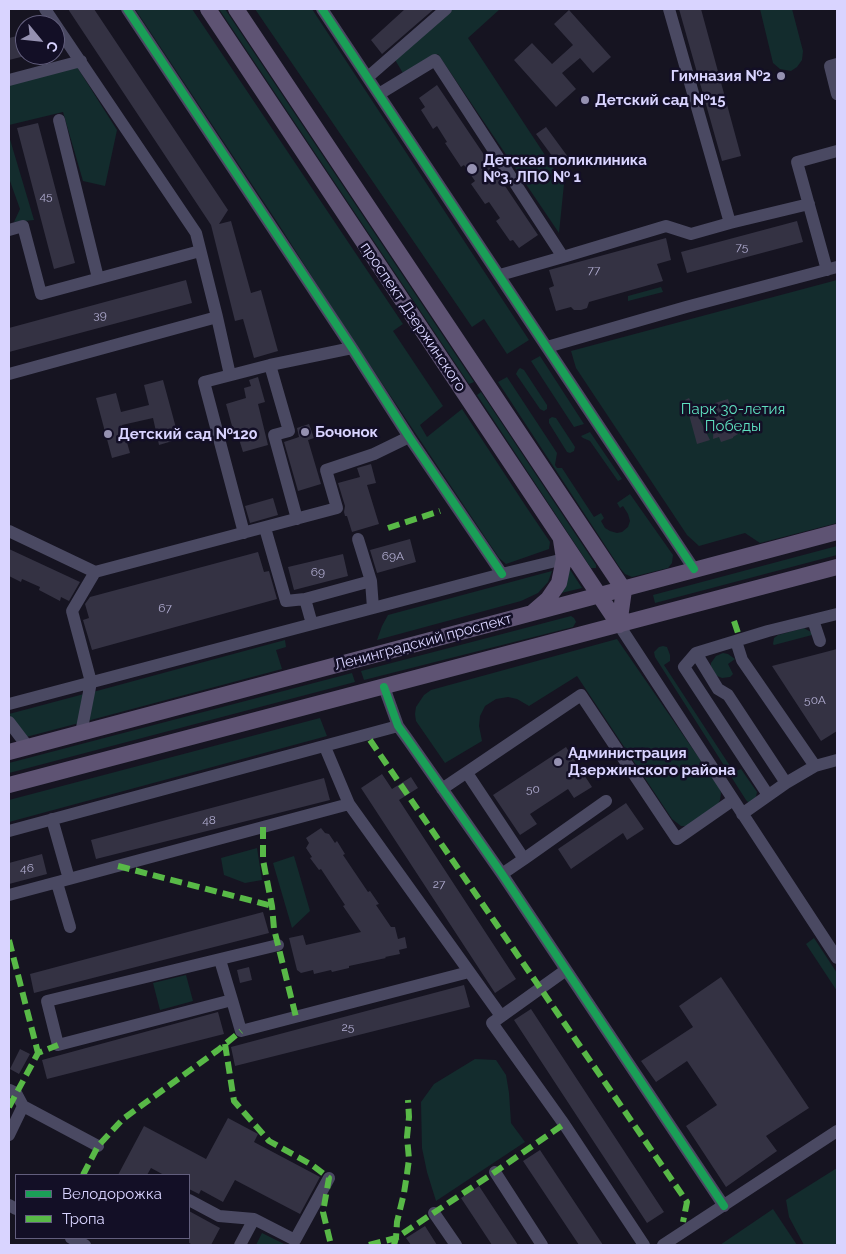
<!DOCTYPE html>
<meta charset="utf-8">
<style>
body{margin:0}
#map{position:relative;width:846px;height:1254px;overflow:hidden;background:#161421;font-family:Raleway,sans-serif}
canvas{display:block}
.frame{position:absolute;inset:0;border:10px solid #d9d4ff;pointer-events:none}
.legend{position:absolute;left:15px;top:1174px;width:175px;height:65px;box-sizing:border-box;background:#130f26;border:1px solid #625e7d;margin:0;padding:6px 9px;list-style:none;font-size:15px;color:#d9d4ff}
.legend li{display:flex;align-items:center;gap:10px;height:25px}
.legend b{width:25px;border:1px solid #625e7d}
.north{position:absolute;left:15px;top:15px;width:50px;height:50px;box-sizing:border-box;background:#130f26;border:1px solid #625e7d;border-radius:50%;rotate:118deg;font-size:14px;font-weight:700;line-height:20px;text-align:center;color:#d9d4ff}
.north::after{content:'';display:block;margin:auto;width:18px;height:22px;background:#9591b1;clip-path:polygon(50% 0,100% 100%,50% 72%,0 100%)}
</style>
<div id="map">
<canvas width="846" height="1254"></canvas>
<div class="frame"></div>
<ul class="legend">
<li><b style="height:6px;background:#1a9f57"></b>Велодорожка</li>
<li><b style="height:6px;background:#58b947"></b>Тропа</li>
</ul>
<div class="north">С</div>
</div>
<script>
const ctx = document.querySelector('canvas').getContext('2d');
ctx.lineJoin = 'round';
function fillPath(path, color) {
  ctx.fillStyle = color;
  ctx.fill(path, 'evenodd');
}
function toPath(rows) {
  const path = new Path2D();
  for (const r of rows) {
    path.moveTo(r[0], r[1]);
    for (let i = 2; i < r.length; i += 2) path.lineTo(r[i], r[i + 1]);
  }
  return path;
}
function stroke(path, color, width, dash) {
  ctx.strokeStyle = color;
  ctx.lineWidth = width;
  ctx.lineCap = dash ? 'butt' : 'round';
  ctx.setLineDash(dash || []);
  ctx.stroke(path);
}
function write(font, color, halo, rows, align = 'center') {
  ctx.font = font + ' Raleway,sans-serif';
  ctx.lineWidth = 5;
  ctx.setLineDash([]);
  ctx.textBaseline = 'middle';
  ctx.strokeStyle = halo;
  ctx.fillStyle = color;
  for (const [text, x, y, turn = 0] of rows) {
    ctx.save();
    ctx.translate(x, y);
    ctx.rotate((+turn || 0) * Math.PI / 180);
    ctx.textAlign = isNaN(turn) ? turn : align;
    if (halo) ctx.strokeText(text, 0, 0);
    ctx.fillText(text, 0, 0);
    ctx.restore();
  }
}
fillPath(toPath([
 [135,9,192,9,403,324,393,331,443,406,420,425,427,437,462,409,527,508,550,542,549,549,506,564,499,558,341,322,279,225],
 [219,9,225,9,474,382,469,384],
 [255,9,312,9,529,340,507,354,484,319,472,327],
 [451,9,500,9,468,38,564,184,559,233,438,54,404,75,394,58],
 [760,9,792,9,803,51,802,60,797,67,791,71,780,69,773,63],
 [77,67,117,130,105,186,83,181,63,112,9,125,9,85],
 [9,136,34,220,14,222,20,209,10,181,9,181],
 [837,280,837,523,760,543,745,533,699,546,687,535,576,368,571,351],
 [661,287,663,292,628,301,628,296],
 [540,356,584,424,574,427,531,361],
 [520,368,524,370,547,405,547,409,544,411,540,409,516,374,518,370],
 [507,377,557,453,555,465,557,468,562,468,594,517,601,513,604,518,601,521,605,528,610,531,617,533,622,532,628,527,630,521,628,514,623,506,620,508,617,503,630,494,673,555,672,563,668,568,632,577,625,574,620,568,498,382],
 [481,392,596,565,596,568,591,568,477,395],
 [552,417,556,418,575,447,574,451,570,453,567,452,549,423,549,419],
 [590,432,622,479,618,481,590,441,583,438,581,436],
 [837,546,837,555,655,603,653,595],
 [569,568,582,588,557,594],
 [552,571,548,582,538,593,521,601,377,640,382,626,388,615],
 [571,616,574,618,576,622,573,627,364,680,361,671],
 [804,628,811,632,812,635,774,645,773,644,774,638,778,635],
 [617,639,719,787,721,793,720,800,717,806,687,826,681,826,672,819,577,676,529,706,517,699,508,697,496,699,485,706,480,716,479,726,482,741,445,763,416,721,415,714,416,707,424,695,431,690],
 [285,640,286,647,276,650,282,669,87,721,93,692],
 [663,646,667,647,670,655,670,661,664,665,734,772,741,769,757,792,755,801,750,804,746,800,655,657,654,652,659,647],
 [723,653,728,654,735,659,728,664,733,674,730,677,722,678,715,675,711,668,711,663,716,656],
 [352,673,355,682,9,773,9,763],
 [84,694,79,723,26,737,9,714],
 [320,718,327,736,9,822,9,800],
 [257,848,262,880,245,883,224,875,221,858],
 [294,856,310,911,292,928,273,863],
 [814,938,837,973,837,991,806,944],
 [186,975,193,1001,160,1010,153,983],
 [475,1059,496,1060,506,1075,509,1093,511,1123,525,1142,436,1201,427,1172,422,1148,421,1102,434,1084],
 [837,1168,837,1245,804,1245,789,1217,786,1200],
 [773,1209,797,1245,720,1245],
 [262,1233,286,1245,256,1245]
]), '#132c2d');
fillPath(toPath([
 [68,9,94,9,228,210,219,224,231,221,251,293,261,290,278,351,254,358,243,319,235,321,211,225],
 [405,9,434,9,382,54,371,40],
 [679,9,701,9,741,156,722,161],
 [569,10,611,57,593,73,580,58,562,73,576,89,556,107,514,60,532,43,552,64,573,45,554,24],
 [25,34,25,56,9,60,9,38],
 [437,85,538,235,519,248,513,240,510,241,496,221,500,218,489,202,485,204,471,184,475,181,464,165,461,167,445,143,447,142,437,126,433,129,421,110,425,107,419,98],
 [38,123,75,263,54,269,17,128],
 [546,127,568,157,558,164,536,134],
 [797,221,803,242,687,273,681,252],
 [666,238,671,260,657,264,663,281,589,302,587,308,581,310,574,310,571,307,556,311,549,288,554,286,549,270],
 [186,280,192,303,9,352,9,328],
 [258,377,265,402,258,404,268,445,243,452,238,436,235,437,226,404,246,398,244,388,251,386,249,380],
 [163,380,179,439,159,445,153,418,122,425,130,453,112,458,96,398,116,393,121,412,149,405,144,385],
 [689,398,710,440,697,444,685,400],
 [728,399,738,434,733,437,733,438,721,442,719,437,713,439,715,403],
 [309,424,314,438,308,440,321,484,298,491,284,442,299,437,297,428],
 [371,464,376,483,367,485,379,524,352,532,347,516,345,516,344,512,345,506,338,483,360,477,357,468],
 [273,498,278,515,250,523,245,506],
 [410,539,416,562,377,573,370,550],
 [9,549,80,582,69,601,61,597,60,601,39,590,40,587,22,579,21,582,9,576],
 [258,552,264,572,269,571,277,599,92,650,83,620,89,618,85,604,90,597],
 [343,554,348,576,294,590,288,567],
 [837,649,837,731,821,741,772,666],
 [566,747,592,787,574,798,568,789,530,814,537,824,520,835,493,795],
 [382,774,392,789,411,777,418,788,399,800,516,979,495,993,361,788],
 [324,778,330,800,96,859,91,840],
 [626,803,644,829,627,840,623,833,571,869,558,849],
 [321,828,325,833,329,834,335,843,337,841,345,854,343,855,368,892,370,891,379,904,376,905,391,927,395,927,398,939,405,937,407,948,399,950,400,954,385,957,386,958,349,966,349,968,332,972,331,970,314,974,313,970,301,973,297,970,289,938,303,935,306,945,361,932,343,906,345,905,321,869,319,870,310,858,312,857,306,848,309,843,306,838],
 [42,854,47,874,9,884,9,863],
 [263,912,269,933,34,993,30,974],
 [249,967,252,980,240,983,237,970],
 [721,977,809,1108,766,1136,777,1151,726,1187,686,1126,717,1105,687,1061,656,1082,641,1061,693,1027,679,1006],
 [464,985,470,1007,235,1066,231,1047],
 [531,1009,664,1212,647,1223,514,1020],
 [218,1012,224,1034,47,1079,42,1060],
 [20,1049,30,1054,19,1074,10,1069],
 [228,1118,258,1134,254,1142,320,1177,300,1214,235,1180,223,1202,201,1190,199,1194,189,1189,189,1175,164,1175,151,1168,147,1175,118,1175,144,1126,206,1159],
 [540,1150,603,1245,579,1245,523,1161],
 [479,1186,518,1245,492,1245,461,1198],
 [189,1211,220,1228,211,1245,193,1245,189,1243],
 [425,1226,437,1245,411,1245,406,1238]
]), '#343243');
stroke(toPath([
 [45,9,196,233,217,317,230,375],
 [127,9,352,348,409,437,502,574],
 [322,9,694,569],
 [837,64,830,66,837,94],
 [368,77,446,9],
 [9,80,81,61],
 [379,94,435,60,563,257,500,275],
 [59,120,98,278],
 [730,223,809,204],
 [9,230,23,226,41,294,200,251],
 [563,257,666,226,691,234,730,223,669,9],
 [827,270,797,162,837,151],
 [547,347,686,307,837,267],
 [9,374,217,317],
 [297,519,274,435,289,431,270,365,352,348],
 [265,528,286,601,305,599,312,624],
 [9,531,95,572,337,508,326,470,374,454,409,437],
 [244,533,204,382,270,365],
 [371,581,373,608],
 [305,599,371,581,358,539],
 [813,620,820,641],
 [619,625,837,958],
 [736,641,742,660,815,766],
 [696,653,718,689,728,695,786,783],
 [384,687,398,726,406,737,502,874,724,1206],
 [9,704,502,574,564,559],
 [9,722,28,747],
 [81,733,91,682,72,611,95,572],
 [325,747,349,804,501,1016],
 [467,773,524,859,502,874],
 [442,789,581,695,677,839,733,800],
 [768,795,684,667,696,653,768,631,837,614],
 [742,814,786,783,815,766,837,760],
 [9,831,398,726],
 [524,859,606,801],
 [69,879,349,804],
 [57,883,70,927],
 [9,895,69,879,52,819],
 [278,945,47,1001,58,1045,232,1000,241,1031,469,972],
 [220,960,232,1000],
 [566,970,492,1023,564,1124,644,1245],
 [10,1090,16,1093,23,1106],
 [9,1135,23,1106,98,1146],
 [495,1172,542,1245],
 [189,1200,219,1216,254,1219],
 [9,1205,16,1209],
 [434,1213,456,1245],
 [71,1238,85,1245],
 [240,1245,254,1219,295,1240,329,1178],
 [663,1245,837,1131]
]), '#4a4962', 12);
stroke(toPath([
 [208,9,619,625],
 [236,9,624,590,619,625],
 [533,612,548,599,559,583,564,559,561,540],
 [9,752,837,532],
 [9,785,837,567]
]), '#5e5373', 16);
stroke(toPath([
 [388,528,440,511],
 [734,621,738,633],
 [370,740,687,1202,683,1222],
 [263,827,263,860,272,906,274,929,296,1017],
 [118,866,272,906],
 [9,940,38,1053],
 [225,1044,234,1101,269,1141,312,1165,329,1178,323,1212,331,1245],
 [9,1107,38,1053,58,1045],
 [83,1175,98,1146,123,1119,218,1050,241,1031],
 [369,1245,396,1238,495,1172,564,1124],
 [394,1245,396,1238,397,1222,404,1193,407,1174,409,1159,407,1137,409,1117,408,1100]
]), '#58b947', 6, [12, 6]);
stroke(toPath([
 [127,9,352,348,409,437,502,574],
 [322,9,694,569],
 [384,687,398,726,406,737,502,874,724,1206]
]), '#1a9f57', 8);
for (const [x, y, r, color] of [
 [781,76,5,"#9591b1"],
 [585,100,5,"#9591b1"],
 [472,169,6,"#9591b1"],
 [305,432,5,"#9591b1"],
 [108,434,5,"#9591b1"],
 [558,762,5,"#9591b1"]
]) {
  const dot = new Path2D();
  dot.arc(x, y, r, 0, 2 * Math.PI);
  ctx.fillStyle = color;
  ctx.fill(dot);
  stroke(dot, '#130f26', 2);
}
write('12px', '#b0acd0', null, [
 ["45",46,196],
 ["75",742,247],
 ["77",594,270],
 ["39",100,315],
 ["69А",393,556],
 ["69",318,572],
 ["67",165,608],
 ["50А",815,700],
 ["50",533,789],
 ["48",209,820],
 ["46",27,868],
 ["27",439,884],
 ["25",348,1027]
]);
write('bold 15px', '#d9d4ff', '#130f26', [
 ["Гимназия №2",771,76,"right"],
 ["Детский сад №15",595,100],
 ["Детская поликлиника",483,160],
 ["№3, ЛПО № 1",483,177],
 ["Бочонок",315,432],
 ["Детский сад №120",118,434],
 ["Администрация",568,753],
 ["Дзержинского района",568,770]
], 'left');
write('15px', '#d9d4ff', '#130f26', [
 ["проспект Дзержинского",413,317,56],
 ["Ленинградский проспект",423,642,-15]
]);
write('15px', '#5fe0c0', '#130f26', [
 ["Парк 30-летия",733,409],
 ["Победы",733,426]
]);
</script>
